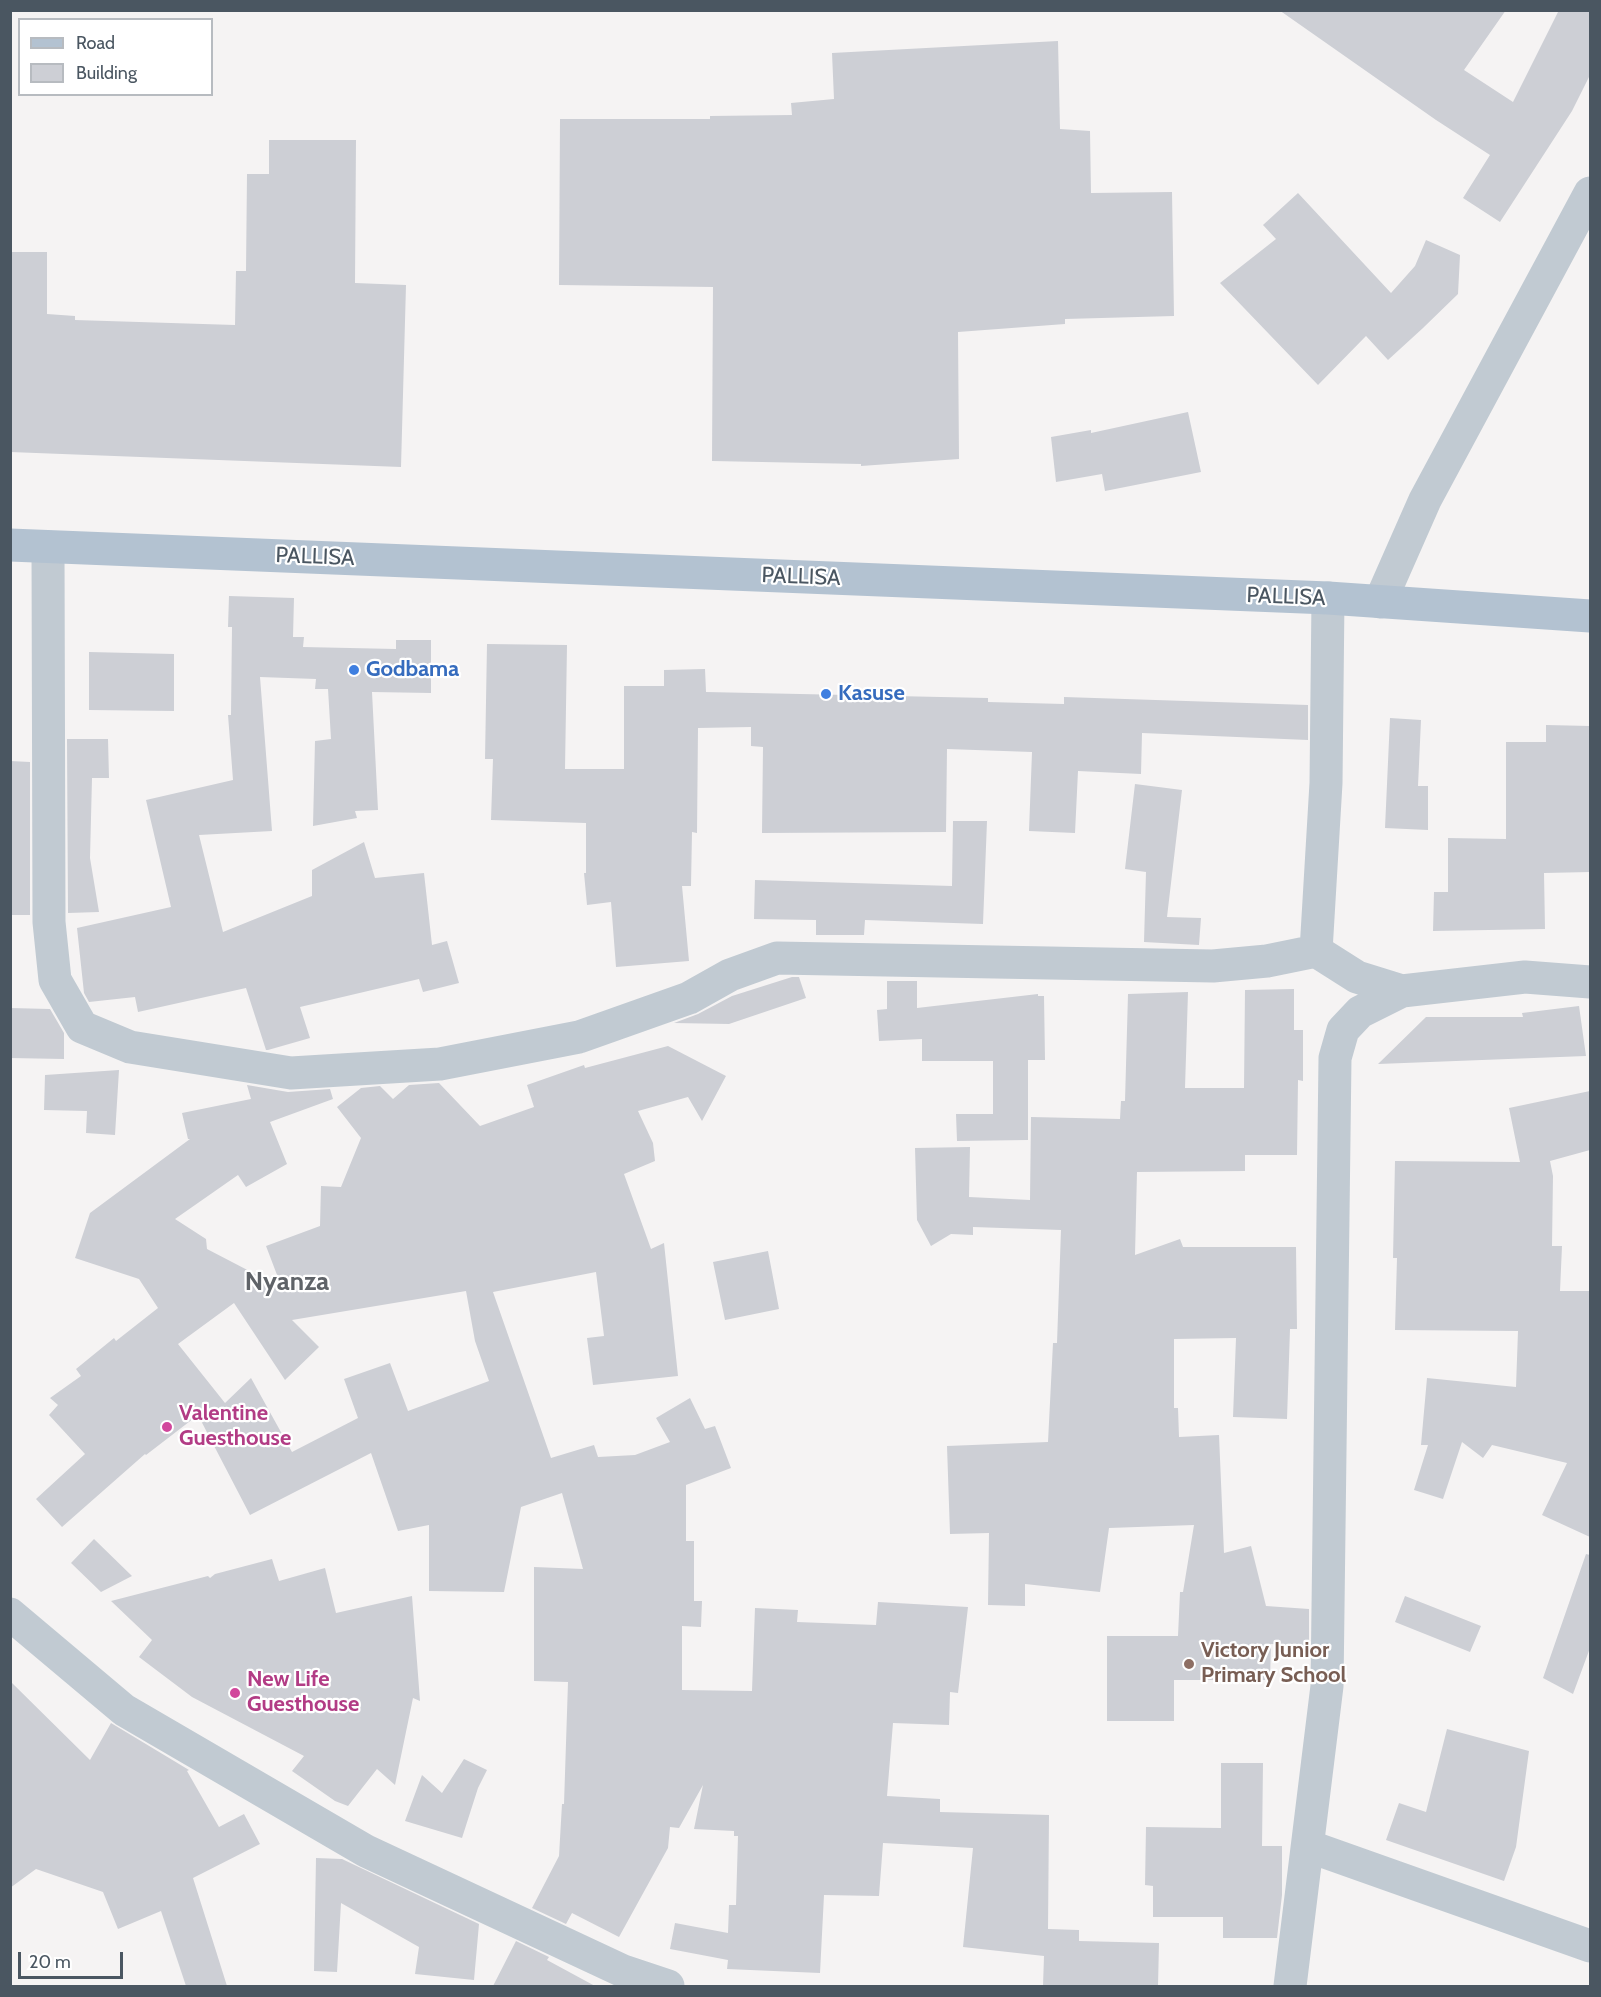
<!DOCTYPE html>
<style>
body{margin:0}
#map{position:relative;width:1601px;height:1997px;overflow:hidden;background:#f5f3f3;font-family:Cabin,sans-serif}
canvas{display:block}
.frame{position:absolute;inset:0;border:12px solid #4a5661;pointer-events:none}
.legend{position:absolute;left:18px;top:18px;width:195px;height:78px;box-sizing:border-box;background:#fff;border:2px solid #b7bbc0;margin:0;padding:8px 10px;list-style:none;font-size:18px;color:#4a5661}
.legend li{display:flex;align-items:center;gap:12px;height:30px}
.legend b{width:30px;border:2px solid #b7bbc0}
.scale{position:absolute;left:18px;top:1952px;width:105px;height:27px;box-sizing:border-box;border:3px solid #4a5661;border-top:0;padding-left:8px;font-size:18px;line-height:21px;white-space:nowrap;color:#4a5661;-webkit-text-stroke:4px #fff;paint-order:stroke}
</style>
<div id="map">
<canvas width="1601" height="1997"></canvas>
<div class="frame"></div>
<ul class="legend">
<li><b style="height:8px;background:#b3c2d1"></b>Road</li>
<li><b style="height:16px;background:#cdcfd5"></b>Building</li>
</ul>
<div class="scale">20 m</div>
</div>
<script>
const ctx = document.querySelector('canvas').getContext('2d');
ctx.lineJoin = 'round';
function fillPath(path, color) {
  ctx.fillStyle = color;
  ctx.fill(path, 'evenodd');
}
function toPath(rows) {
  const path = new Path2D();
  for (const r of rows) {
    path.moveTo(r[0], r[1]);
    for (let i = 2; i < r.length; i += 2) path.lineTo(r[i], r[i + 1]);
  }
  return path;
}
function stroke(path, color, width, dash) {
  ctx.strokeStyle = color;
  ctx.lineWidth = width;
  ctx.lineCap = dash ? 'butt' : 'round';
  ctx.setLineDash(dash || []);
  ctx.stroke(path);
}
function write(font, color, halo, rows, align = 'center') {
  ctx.font = font + ' Cabin,sans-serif';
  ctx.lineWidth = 4.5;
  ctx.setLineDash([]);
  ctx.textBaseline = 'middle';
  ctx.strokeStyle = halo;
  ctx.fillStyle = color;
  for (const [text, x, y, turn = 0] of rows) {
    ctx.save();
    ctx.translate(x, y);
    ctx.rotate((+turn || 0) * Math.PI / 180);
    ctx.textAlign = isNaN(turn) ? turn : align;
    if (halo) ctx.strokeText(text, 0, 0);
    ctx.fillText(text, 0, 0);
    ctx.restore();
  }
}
fillPath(toPath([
 [1279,10,1506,10,1464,70,1513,102,1559,10,1590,10,1590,75,1572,111,1500,222,1463,198,1490,155,1436,120],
 [1058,41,1060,129,1090,131,1091,193,1172,192,1174,316,1065,319,1065,324,958,332,959,459,861,466,861,464,712,461,713,287,559,285,560,119,710,119,710,116,792,115,791,103,834,99,832,53],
 [269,140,356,140,355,283,406,285,401,467,10,452,10,252,47,252,47,314,75,316,75,320,235,325,236,271,246,271,247,174,269,174],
 [1298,193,1391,293,1415,266,1426,240,1460,255,1458,294,1423,328,1388,360,1366,336,1318,385,1220,283,1276,239,1263,225],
 [1188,412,1201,472,1105,491,1102,474,1056,482,1051,437,1091,430,1091,433],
 [229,596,294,598,293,637,304,637,303,647,396,649,396,640,431,640,431,693,372,692,378,810,355,811,357,818,313,826,315,741,331,739,328,689,315,689,316,679,260,677,272,831,199,835,223,932,312,896,312,870,364,842,375,878,424,873,432,945,447,941,459,983,423,992,419,979,300,1007,310,1038,268,1050,266,1050,246,988,138,1012,135,997,89,1002,84,993,77,928,171,907,146,800,233,780,228,715,231,715,232,627,228,627],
 [487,644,567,645,565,769,624,769,624,686,664,686,664,670,705,669,706,692,988,698,988,702,1064,704,1064,697,1308,705,1308,740,1142,733,1141,774,1078,771,1075,833,1029,831,1032,752,947,749,946,832,762,833,763,747,751,746,751,727,698,728,697,833,692,832,691,886,682,886,689,961,616,967,611,902,587,905,584,873,586,873,586,823,491,820,493,759,485,759],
 [89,652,174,654,174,711,89,710],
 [1390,718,1421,720,1418,786,1428,786,1428,830,1385,828],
 [1546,725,1590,726,1590,872,1544,873,1545,929,1433,931,1434,892,1448,892,1448,838,1506,839,1506,742,1546,742],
 [67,739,108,739,109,778,92,778,90,858,99,912,68,913],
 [10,761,30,762,30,915,10,915],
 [1135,784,1182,790,1167,917,1201,918,1199,945,1144,942,1146,872,1125,869],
 [953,821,987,821,983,924,865,920,864,935,816,935,816,920,754,919,755,880,952,886],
 [792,977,799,977,806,998,729,1024,674,1023,698,1014,732,996],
 [887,981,917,981,917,1008,1038,994,1038,996,1044,996,1045,1060,1028,1060,1028,1140,957,1141,956,1114,993,1114,993,1061,922,1061,922,1039,879,1041,877,1010,887,1009],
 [1294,989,1294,1030,1303,1030,1303,1081,1298,1080,1297,1155,1245,1155,1245,1171,1137,1172,1135,1255,1180,1239,1183,1247,1296,1247,1297,1329,1290,1329,1287,1419,1233,1417,1236,1338,1174,1339,1174,1408,1178,1408,1179,1437,1219,1435,1224,1553,1251,1546,1266,1606,1309,1609,1309,1646,1271,1644,1270,1680,1174,1680,1174,1721,1107,1721,1107,1636,1178,1636,1180,1592,1183,1592,1194,1525,1109,1528,1100,1592,1025,1584,1025,1606,988,1605,989,1533,950,1534,947,1446,1048,1442,1053,1343,1057,1343,1061,1230,973,1227,973,1235,951,1234,931,1246,917,1220,915,1148,970,1147,969,1197,1030,1200,1031,1117,1120,1119,1121,1101,1125,1101,1128,994,1188,992,1185,1088,1244,1088,1245,990],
 [1579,1006,1586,1056,1378,1064,1426,1017,1523,1017,1522,1013],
 [10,1008,50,1009,64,1033,64,1059,10,1058],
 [668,1046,726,1076,702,1121,688,1097,638,1111,653,1143,655,1161,624,1174,651,1249,664,1243,678,1376,593,1385,587,1338,604,1336,596,1272,493,1292,551,1458,594,1445,598,1457,635,1455,670,1442,656,1418,690,1398,705,1429,715,1426,731,1468,686,1485,686,1541,694,1541,694,1601,702,1601,701,1627,682,1626,682,1690,752,1691,755,1608,798,1610,797,1622,876,1625,878,1602,968,1607,958,1693,950,1692,949,1725,893,1723,887,1796,940,1799,940,1812,1049,1815,1048,1929,1079,1930,1079,1941,1159,1943,1158,1986,1043,1986,1044,1956,963,1947,973,1848,883,1843,879,1896,824,1895,820,1973,727,1969,728,1960,670,1949,675,1923,728,1933,729,1905,736,1905,738,1836,734,1836,734,1831,694,1829,703,1785,679,1828,670,1827,668,1848,619,1937,572,1913,566,1924,532,1908,559,1856,562,1804,564,1804,568,1682,534,1681,534,1567,583,1569,562,1493,521,1507,504,1592,429,1591,429,1525,398,1531,371,1453,250,1515,198,1415,146,1455,145,1454,62,1527,36,1499,85,1454,49,1415,58,1405,50,1398,81,1376,76,1369,114,1338,116,1341,158,1308,139,1279,75,1258,90,1213,190,1139,188,1139,182,1113,251,1099,247,1085,288,1092,330,1089,333,1099,270,1122,287,1164,246,1187,238,1175,175,1219,206,1239,207,1249,282,1288,266,1246,320,1226,321,1186,341,1187,361,1138,337,1107,361,1088,380,1086,393,1099,409,1085,439,1083,480,1126,534,1107,527,1085,584,1065,585,1068],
 [466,1291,475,1341,489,1381,408,1411,390,1363,344,1379,358,1418,292,1452,251,1378,225,1403,178,1344,234,1303,285,1380,319,1347,292,1320],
 [119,1070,115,1135,86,1133,87,1111,44,1110,45,1075],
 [1590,1091,1590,1150,1550,1161,1553,1176,1552,1246,1562,1246,1560,1291,1590,1291,1590,1537,1542,1515,1567,1463,1492,1445,1483,1458,1462,1442,1443,1499,1414,1490,1428,1445,1421,1445,1427,1378,1516,1387,1518,1331,1395,1330,1397,1258,1393,1258,1395,1161,1520,1162,1509,1108],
 [768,1251,779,1309,725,1320,713,1262],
 [94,1539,132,1576,101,1592,71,1563],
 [1586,1554,1590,1555,1590,1648,1573,1694,1543,1678],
 [272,1559,279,1581,325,1568,336,1613,412,1596,420,1701,413,1698,395,1785,377,1769,348,1806,335,1801,292,1771,304,1756,192,1697,139,1657,152,1640,111,1601,208,1576,210,1578,215,1574],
 [1405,1596,1481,1626,1470,1652,1395,1622],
 [10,1681,90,1760,111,1723,189,1770,187,1771,219,1827,244,1814,260,1844,193,1878,227,1986,186,1986,161,1911,118,1929,103,1892,36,1869,10,1888],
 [1447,1729,1529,1751,1516,1847,1504,1881,1386,1840,1399,1803,1426,1812],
 [464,1759,487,1770,478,1788,462,1838,405,1821,422,1775,442,1793],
 [1221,1763,1263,1763,1262,1846,1282,1846,1282,1895,1277,1938,1223,1938,1223,1917,1153,1917,1153,1886,1145,1885,1146,1827,1221,1828],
 [316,1858,342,1859,479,1924,474,1980,415,1974,419,1947,341,1903,337,1972,314,1971],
 [516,1941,549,1957,547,1960,595,1986,493,1986]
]), '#cdcfd5');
stroke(toPath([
 [48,547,49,922,55,980,82,1027,130,1047,291,1073,440,1064,579,1037,689,998,730,975,777,958,1213,966,1267,961,1316,951],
 [1328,598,1326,783,1316,951,1357,977,1402,991],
 [1380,602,1425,500,1590,193],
 [10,1614,124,1710,366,1851,623,1971,668,1986],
 [1308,1846,1590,1946],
 [1290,1986,1327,1686,1335,1058,1343,1030,1360,1012,1402,991,1525,977,1590,982]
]), '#c1cad2', 33);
stroke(toPath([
 [10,545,1328,598,1590,616]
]), '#b3c2d1', 33);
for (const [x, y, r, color] of [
 [354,670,6,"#3f7fe0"],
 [826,694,6,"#3f7fe0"],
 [167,1427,6,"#d1479c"],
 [1189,1664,6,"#8d6e63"],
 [235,1693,6,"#d1479c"]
]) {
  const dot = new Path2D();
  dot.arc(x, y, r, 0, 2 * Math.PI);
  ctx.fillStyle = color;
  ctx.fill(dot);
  stroke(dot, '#fff', 2);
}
write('22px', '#4a5661', '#fff', [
 ["PALLISA",315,557,2],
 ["PALLISA",801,577,2],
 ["PALLISA",1286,597,2]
]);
write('bold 22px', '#366cbe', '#fff', [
 ["Godbama",366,670],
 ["Kasuse",838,694]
], 'left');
write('bold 22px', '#b23c85', '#fff', [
 ["Valentine",179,1414],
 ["Guesthouse",179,1439],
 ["New Life",247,1680],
 ["Guesthouse",247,1705]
], 'left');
write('bold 22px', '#785e54', '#fff', [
 ["Victory Junior",1201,1651],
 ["Primary School",1201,1676]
], 'left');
write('bold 26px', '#5f6368', '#fff', [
 ["Nyanza",287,1282]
]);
</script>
